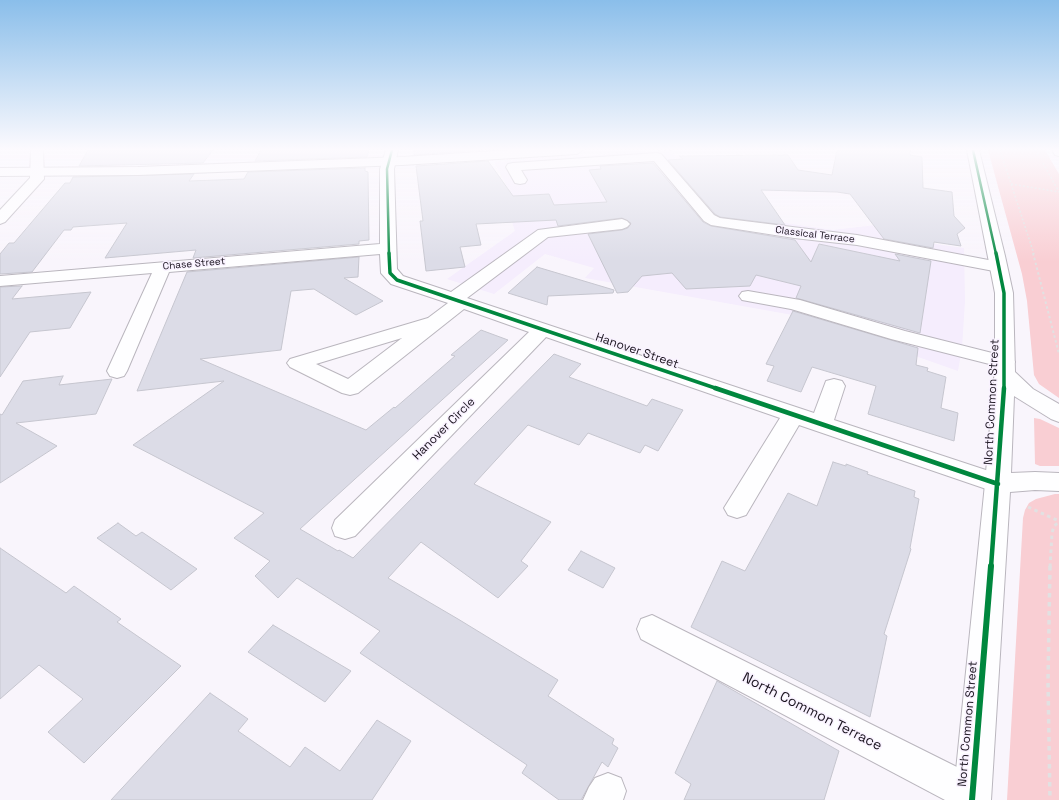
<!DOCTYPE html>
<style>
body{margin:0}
canvas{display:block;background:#f9f5fc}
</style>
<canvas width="1059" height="800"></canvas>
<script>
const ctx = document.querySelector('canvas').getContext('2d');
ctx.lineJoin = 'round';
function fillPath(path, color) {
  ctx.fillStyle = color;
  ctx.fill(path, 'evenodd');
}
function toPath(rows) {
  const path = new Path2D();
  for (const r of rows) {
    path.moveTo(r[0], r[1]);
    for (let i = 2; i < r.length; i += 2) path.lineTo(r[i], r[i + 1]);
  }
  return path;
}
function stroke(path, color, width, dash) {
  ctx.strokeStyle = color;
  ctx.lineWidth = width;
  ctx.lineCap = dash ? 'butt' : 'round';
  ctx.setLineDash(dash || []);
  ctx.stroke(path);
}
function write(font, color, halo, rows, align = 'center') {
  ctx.font = font + ' "Space Grotesk",sans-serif';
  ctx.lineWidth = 3;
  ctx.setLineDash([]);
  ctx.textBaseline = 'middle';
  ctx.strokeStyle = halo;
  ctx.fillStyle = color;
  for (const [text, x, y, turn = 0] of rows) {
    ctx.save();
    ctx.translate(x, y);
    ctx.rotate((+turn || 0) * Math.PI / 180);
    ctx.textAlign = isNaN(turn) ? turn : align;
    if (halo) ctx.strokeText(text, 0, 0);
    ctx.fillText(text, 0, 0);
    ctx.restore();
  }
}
fillPath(toPath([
 [672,150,675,158,683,163,744,217,833,230,876,225,891,238,964,248,965,301,962,348,958,371,804,317,585,278,594,268,545,254,494,294,447,279,515,231,503,195,511,194,494,162]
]), '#f5edfd');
fillPath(toPath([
 [988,150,1045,150,1059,174,1059,398,1039,384,1034,375,1027,301,1022,274],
 [1034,418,1040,419,1059,428,1059,466,1040,466,1035,464],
 [1055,494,1059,494,1059,800,1007,800,1023,518,1025,510,1029,503,1036,499]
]), '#f9ced3');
const building = toPath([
 [88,150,213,150,203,163,79,166,88,150],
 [261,150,369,150,367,157,255,161,261,150],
 [414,150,481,150,414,155,414,150],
 [837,150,910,150,910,155,922,157,923,188,952,192,954,216,965,228,957,234,961,246,934,242,933,248,884,239,850,194,837,192,761,190,785,225,720,217,715,214,668,160,683,159,679,156,788,155,798,170,832,175,837,150],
 [488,161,513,196,549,194,554,205,607,202,589,170,601,169,600,166,653,163,703,222,711,226,795,240,811,262,819,244,900,261,895,254,931,261,920,333,796,298,801,286,756,275,750,286,686,289,672,273,642,276,628,292,617,293,588,234,622,230,628,228,631,223,622,218,558,226,556,220,476,224,481,245,460,247,465,267,426,271,420,221,423,221,416,166,488,161],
 [365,168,365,171,368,172,369,240,359,241,359,244,193,258,196,250,105,258,127,223,73,227,71,230,64,230,32,272,0,274,0,254,9,243,14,243,65,183,70,183,73,177,194,174,189,181,244,179,248,172,365,168],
 [359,257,358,277,344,278,383,301,356,315,314,289,291,291,281,350,200,359,366,430,394,407,395,408,455,356,451,355,481,330,508,340,300,529,338,551,339,550,353,558,554,354,581,364,569,377,647,406,652,399,683,410,658,451,645,445,640,453,588,433,579,445,528,425,474,484,551,522,521,561,528,566,498,598,421,542,388,578,458,619,558,680,548,696,614,739,612,744,618,748,608,767,602,762,581,800,559,800,522,773,527,765,360,653,380,631,297,578,278,598,255,576,270,561,234,538,264,513,133,445,224,381,137,391,187,272,359,257],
 [537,267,614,290,613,293,548,296,547,305,508,293,537,267],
 [22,286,12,299,91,292,70,328,30,332,0,377,0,287,22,286],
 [793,311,918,348,916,365,928,368,927,371,946,377,941,408,958,413,954,441,868,414,876,386,812,367,801,392,767,381,774,366,766,364,793,311],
 [63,376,59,385,112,379,96,414,16,423,57,446,0,483,0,414,2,415,23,381,63,376],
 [833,462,846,466,846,464,868,472,867,474,915,491,914,497,919,499,910,548,911,549,884,634,887,636,870,717,691,627,722,561,745,571,788,493,817,506,833,462],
 [118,523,136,536,142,532,197,569,171,590,97,538,118,523],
 [0,548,66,593,74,586,121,619,117,622,181,666,84,763,48,732,83,699,39,665,0,699,0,548],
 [581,551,615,568,603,588,568,570,581,551],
 [273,625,351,671,325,702,248,652,273,625],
 [717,681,839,751,824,800,684,800,691,784,675,773,717,681],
 [210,693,248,719,238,731,290,767,305,747,340,771,377,720,411,741,372,800,111,800,210,693]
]);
fillPath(building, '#dcdce7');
stroke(building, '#c6c6cf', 1);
const minor = toPath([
 [31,150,43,150,44,179,5,222,0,224,0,210,30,178,31,150],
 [386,150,398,150,394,169,397,269,403,276,451,292,538,230,622,219,627,221,630,224,627,227,622,229,548,237,467,298,814,413,826,381,834,379,842,381,845,386,834,420,1007,477,1011,484,1007,491,998,493,799,425,746,515,737,518,728,515,724,508,780,418,546,337,355,536,345,539,335,536,332,528,335,520,529,332,464,309,358,393,350,395,342,393,290,367,287,363,290,359,428,318,448,303,391,284,381,273,380,254,169,272,127,371,124,376,117,378,110,376,107,371,152,273,0,286,0,276,380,244,380,169,386,150],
 [402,338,348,379,316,364,402,338],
 [657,153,661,154,714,215,720,218,857,235,999,262,1005,263,1007,267,1005,271,999,272,857,245,794,238,711,225,704,221,654,161,521,170,527,180,525,183,520,184,515,183,506,167,508,164,513,163,657,153],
 [748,291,800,300,905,331,1012,358,1015,362,1012,366,1005,368,891,339,791,309,742,300,739,296,742,292,748,291],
 [652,615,985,781,991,794,988,800,945,800,641,639,637,629,641,619,652,615],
 [608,773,621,778,626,791,623,800,583,800,589,787,595,778,608,773]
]);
const major = toPath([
 [511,150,583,150,577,154,402,165,138,175,0,176,0,168,138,167,402,157,511,150],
 [967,150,979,150,1005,256,1013,293,1015,372,1033,389,1059,404,1059,422,1051,419,1014,396,1011,473,1035,472,1059,473,1059,491,1035,490,1010,492,991,800,953,800,985,484,995,368,995,293,967,150],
 [1052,150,1059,150,1059,156,1055,155,1052,150]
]);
stroke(minor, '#bab6be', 2);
stroke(major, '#bab6be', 2);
stroke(toPath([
 [1000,150,1034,254],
 [1035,150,1039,157],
 [1043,163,1059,192],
 [1011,184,1059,192]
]), '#e2e1e2', 1.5, [2, 2]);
stroke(toPath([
 [1033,253,1059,354]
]), '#e2e1e2', 2, [2.5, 2.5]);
stroke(toPath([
 [1028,507,1059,521],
 [1050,567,1052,533,1054,526,1059,522]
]), '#e2e1e2', 3, [3.5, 3.5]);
stroke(toPath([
 [1050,566,1048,681,1050,800]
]), '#e2e1e2', 3.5, [4.5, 4.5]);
fillPath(minor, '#fefeff');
fillPath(major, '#fefeff');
stroke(toPath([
 [973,150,996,254],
 [389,254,387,169,392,150]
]), '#00873e', 2.5);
stroke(toPath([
 [389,253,390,273,397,280,718,389],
 [996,253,1004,293,1004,389]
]), '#00873e', 3.5);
stroke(toPath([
 [715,388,998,484],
 [991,567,1004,388]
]), '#00873e', 4.5);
stroke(toPath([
 [972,800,991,566]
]), '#00873e', 6);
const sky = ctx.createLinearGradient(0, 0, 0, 262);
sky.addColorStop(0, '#8abeea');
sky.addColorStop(0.57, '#fcfafe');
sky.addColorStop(1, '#fcfafe00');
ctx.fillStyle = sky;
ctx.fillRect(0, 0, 1059, 262);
write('10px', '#18121d', '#f9f2ff', [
 ["Classical Terrace",815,235,7],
 ["Chase Street",194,264,-5]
]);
write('12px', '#18121d', '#f9f2ff', [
 ["Hanover Street",637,351,19],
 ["North Common Street",992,402,-87],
 ["Hanover Circle",444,429,-45],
 ["North Common Street",968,724,-85]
]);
write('14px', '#18121d', '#f9f2ff', [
 ["North Common Terrace",812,712,27]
]);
</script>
